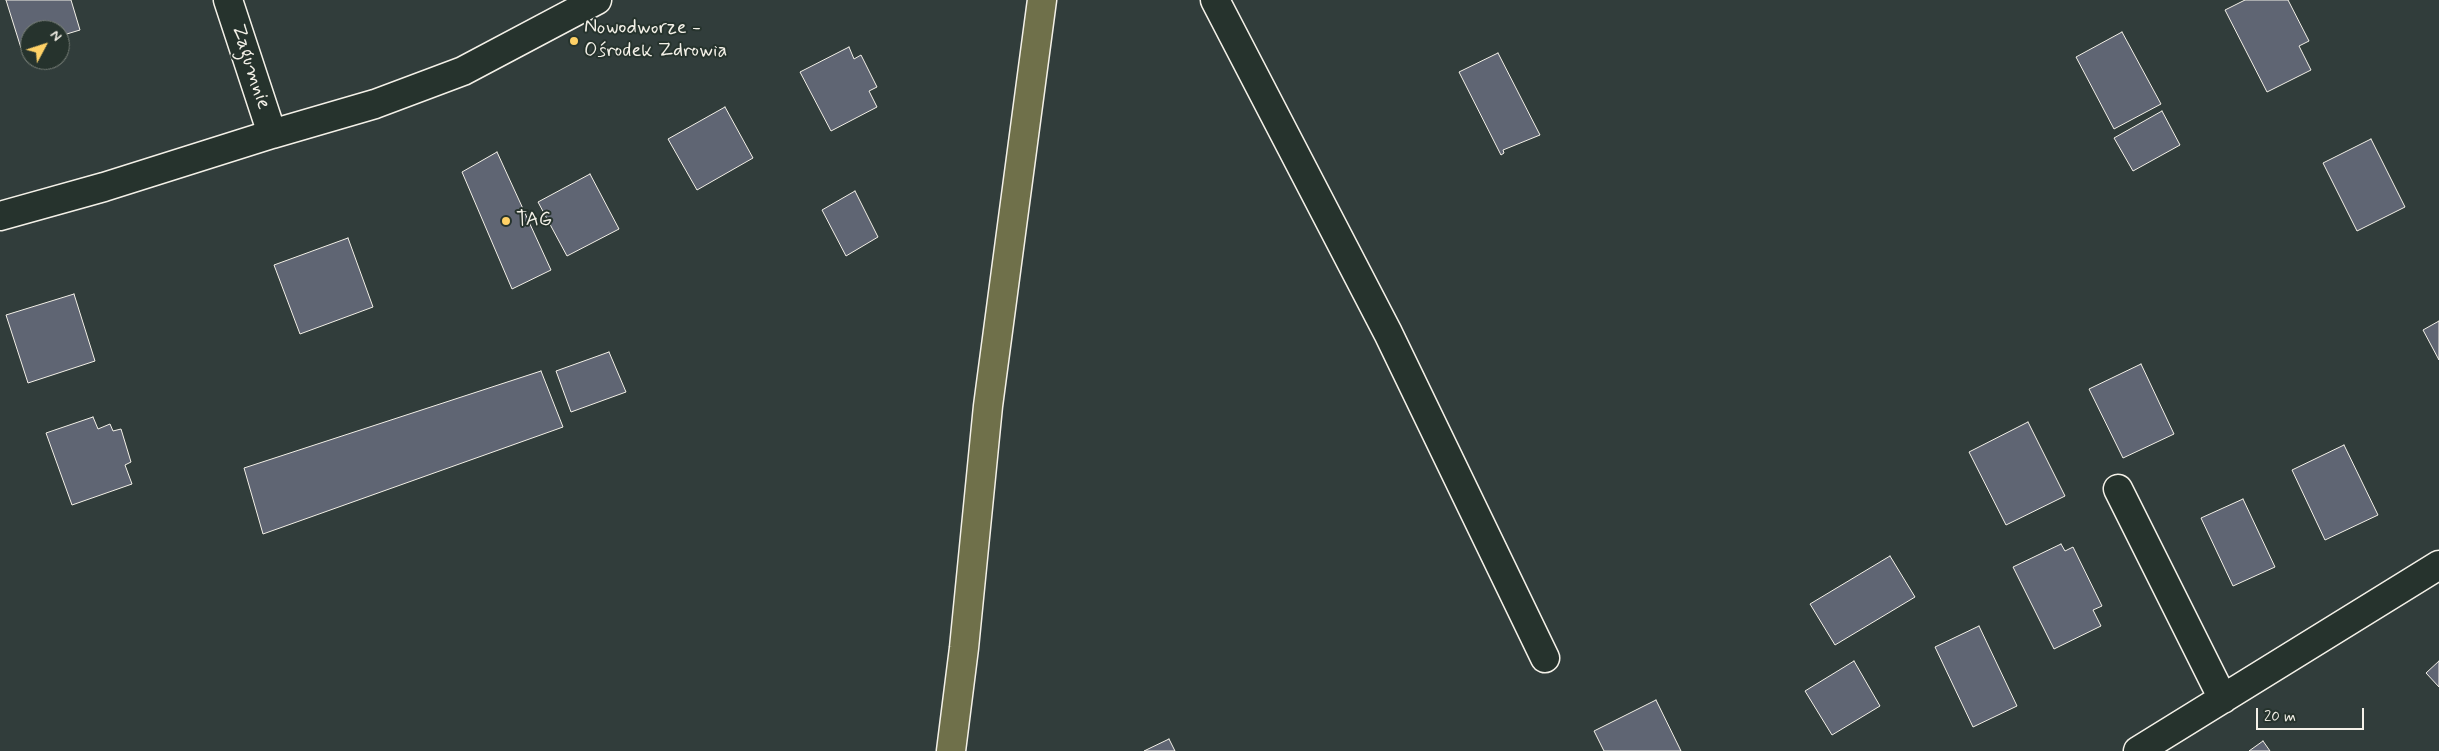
<!DOCTYPE html>
<meta charset="utf-8">
<style>
body{margin:0}
#map{position:relative;width:2439px;height:751px;overflow:hidden;background:#313d3b;font-family:Mynerve,sans-serif}
canvas{display:block}
.north{position:absolute;left:20px;top:20px;width:50px;height:50px;box-sizing:border-box;background:#26332d;border:1px solid #787f78;border-radius:50%;rotate:50deg;font-size:14px;font-weight:700;line-height:20px;text-align:center;color:#f4f1e8}
.north::after{content:'';display:block;margin:auto;width:18px;height:22px;background:#ffd166;clip-path:polygon(50% 0,100% 100%,50% 72%,0 100%)}
.scale{position:absolute;left:2256px;top:708px;width:108px;height:22px;box-sizing:border-box;border:2px solid #f4f1e8;border-top:0;padding-left:6px;font-size:15px;line-height:18px;white-space:nowrap;color:#f4f1e8;-webkit-text-stroke:4px #26332d;paint-order:stroke}
</style>
<div id="map">
<canvas width="2439" height="751"></canvas>
<div class="north">N</div>
<div class="scale">20 m</div>
</div>
<script>
const ctx = document.querySelector('canvas').getContext('2d');
ctx.lineJoin = 'round';
function fillPath(path, color) {
  ctx.fillStyle = color;
  ctx.fill(path, 'evenodd');
}
function toPath(rows) {
  const path = new Path2D();
  for (const r of rows) {
    path.moveTo(r[0], r[1]);
    for (let i = 2; i < r.length; i += 2) path.lineTo(r[i], r[i + 1]);
  }
  return path;
}
function stroke(path, color, width, dash) {
  ctx.strokeStyle = color;
  ctx.lineWidth = width;
  ctx.lineCap = dash ? 'butt' : 'round';
  ctx.setLineDash(dash || []);
  ctx.stroke(path);
}
function write(font, color, halo, rows, align = 'center') {
  ctx.font = font + ' Mynerve,sans-serif';
  ctx.lineWidth = 4;
  ctx.setLineDash([]);
  ctx.textBaseline = 'middle';
  ctx.strokeStyle = halo;
  ctx.fillStyle = color;
  for (const [text, x, y, turn = 0] of rows) {
    ctx.save();
    ctx.translate(x, y);
    ctx.rotate((+turn || 0) * Math.PI / 180);
    ctx.textAlign = isNaN(turn) ? turn : align;
    if (halo) ctx.strokeText(text, 0, 0);
    ctx.fillText(text, 0, 0);
    ctx.restore();
  }
}
const building = toPath([
 [6,0,71,0,80,30,60,36,60,30,30,30,30,45,21,48,6,0],
 [2245,0,2288,0,2309,41,2299,46,2311,70,2267,92,2225,10,2245,0],
 [2122,32,2161,104,2114,129,2076,57,2122,32],
 [849,47,854,59,861,55,877,87,869,91,877,107,831,131,800,72,849,47],
 [1498,53,1540,135,1503,150,1504,153,1501,155,1459,72,1498,53],
 [725,107,753,158,697,190,668,139,725,107],
 [2162,111,2180,145,2133,171,2114,138,2162,111],
 [2371,139,2405,207,2357,231,2323,163,2371,139],
 [497,152,551,270,512,289,462,172,497,152],
 [590,174,619,229,567,256,538,202,590,174],
 [855,191,878,237,846,256,822,210,855,191],
 [348,238,373,307,300,334,274,265,348,238],
 [74,294,95,361,28,383,6,315,74,294],
 [2439,321,2439,360,2423,330,2439,321],
 [609,352,626,392,571,412,556,371,609,352],
 [2141,364,2174,434,2123,458,2089,389,2141,364],
 [541,371,563,427,263,534,244,468,541,371],
 [93,417,98,429,110,424,113,431,121,429,131,462,125,465,132,484,72,505,46,433,93,417],
 [2028,422,2065,496,2006,525,1969,452,2028,422],
 [2344,445,2378,515,2325,540,2292,470,2344,445],
 [2243,499,2275,567,2233,586,2201,518,2243,499],
 [2061,544,2065,551,2073,547,2102,606,2093,610,2101,626,2054,649,2013,567,2061,544],
 [1890,556,1915,597,1835,645,1810,604,1890,556],
 [1979,626,2017,706,1973,727,1935,647,1979,626],
 [1854,661,1880,706,1832,735,1805,691,1854,661],
 [2439,661,2439,687,2426,673,2439,661],
 [1656,700,1681,751,1604,751,1594,731,1656,700],
 [1169,739,1175,751,1144,751,1169,739],
 [2263,741,2270,751,2249,751,2263,741]
]);
fillPath(building, '#5f6573');
stroke(building, '#f4f1e8', 1);
const minor = toPath([
 [228,0,272,134],
 [1215,0,1388,333,1545,658],
 [0,216,104,187,272,134,375,104,463,71,597,0],
 [2118,489,2223,699],
 [2138,751,2439,565]
]);
const major = toPath([
 [951,751,964,648,988,406,1042,0]
]);
stroke(minor, '#f4f1e8', 31);
stroke(major, '#f4f1e8', 31);
stroke(minor, '#26332d', 28);
stroke(major, '#6f704a', 28);
for (const [x, y, r, color] of [
 [574,41,5,"#ffd166"],
 [506,221,5,"#ffd166"]
]) {
  const dot = new Path2D();
  dot.arc(x, y, r, 0, 2 * Math.PI);
  ctx.fillStyle = color;
  ctx.fill(dot);
  stroke(dot, '#26332d', 2);
}
write('20px', '#f4f1e8', '#26332d', [
 ["Nowodworze -",584,29],
 ["Ośrodek Zdrowia",584,52],
 ["TAG",516,221]
], 'left');
write('20px', '#f4f1e8', '#26332d', [
 ["Zagumnie",250,67,72]
]);
</script>
